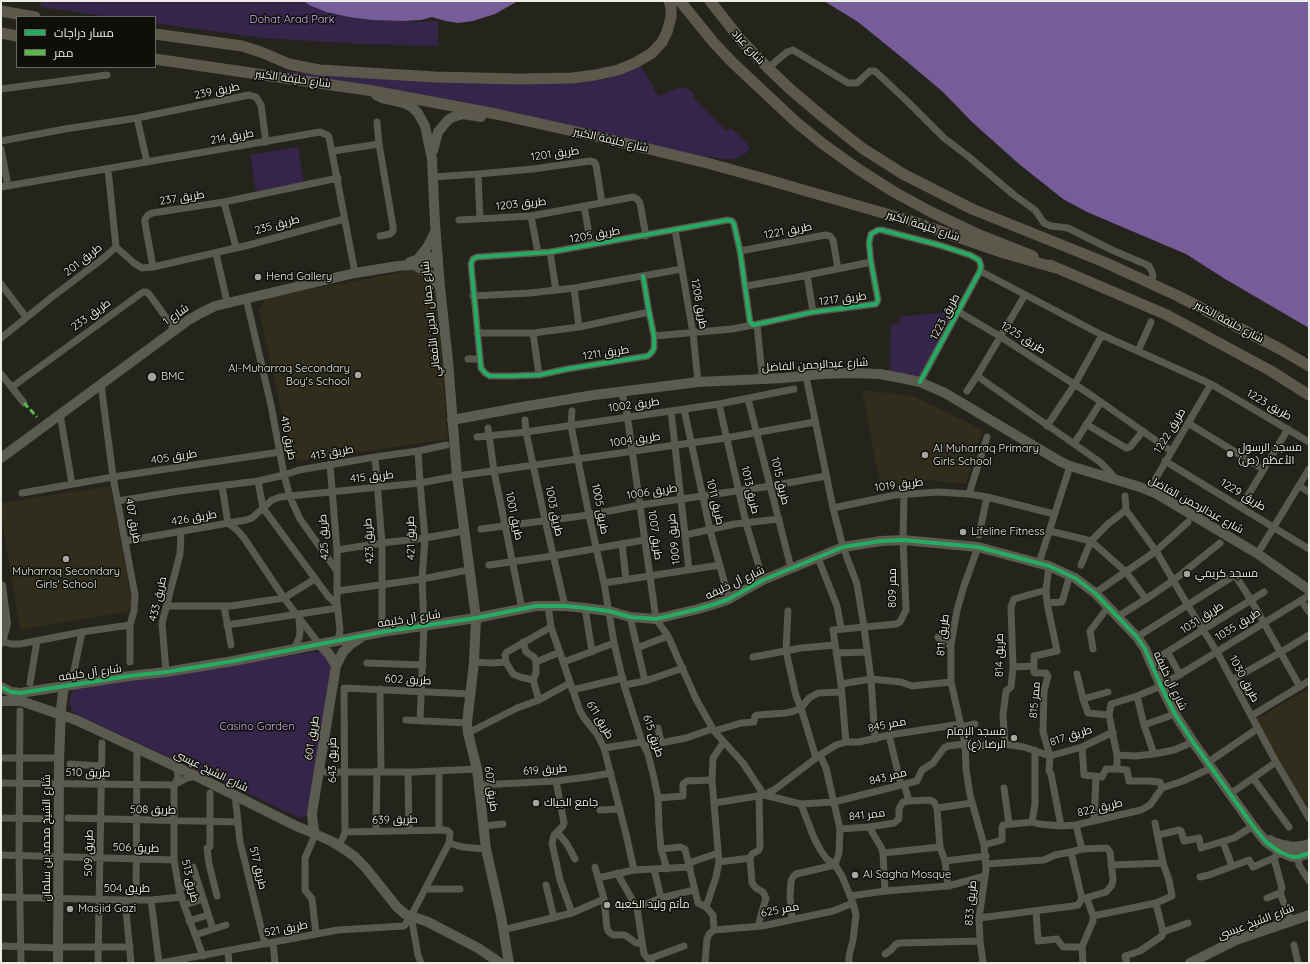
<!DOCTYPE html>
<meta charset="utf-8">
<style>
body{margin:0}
#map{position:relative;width:1310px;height:964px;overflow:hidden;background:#24231c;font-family:Quicksand,Cairo,sans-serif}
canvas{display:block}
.frame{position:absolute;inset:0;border:2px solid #eeede4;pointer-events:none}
.legend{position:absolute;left:16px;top:16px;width:140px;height:52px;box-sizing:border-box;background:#0f0f09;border:1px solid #686861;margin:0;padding:5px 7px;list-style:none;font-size:12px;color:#eeede4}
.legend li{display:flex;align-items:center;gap:8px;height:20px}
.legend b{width:20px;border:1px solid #686861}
</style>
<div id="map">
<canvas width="1310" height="964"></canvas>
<div class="frame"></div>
<ul class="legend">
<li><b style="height:5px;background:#26ab63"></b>مسار دراجات</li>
<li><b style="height:5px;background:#58b947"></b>ممر</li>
</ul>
</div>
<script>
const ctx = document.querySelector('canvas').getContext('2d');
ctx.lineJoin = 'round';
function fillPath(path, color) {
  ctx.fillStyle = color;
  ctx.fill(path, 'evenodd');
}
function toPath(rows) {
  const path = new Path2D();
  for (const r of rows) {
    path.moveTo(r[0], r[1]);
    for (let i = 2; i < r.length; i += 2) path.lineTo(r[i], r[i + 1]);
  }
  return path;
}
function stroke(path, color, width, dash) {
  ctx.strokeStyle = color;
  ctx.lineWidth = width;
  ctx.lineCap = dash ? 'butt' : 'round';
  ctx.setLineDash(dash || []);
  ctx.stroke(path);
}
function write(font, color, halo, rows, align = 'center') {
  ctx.font = font + ' Quicksand,Cairo,sans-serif';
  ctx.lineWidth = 3;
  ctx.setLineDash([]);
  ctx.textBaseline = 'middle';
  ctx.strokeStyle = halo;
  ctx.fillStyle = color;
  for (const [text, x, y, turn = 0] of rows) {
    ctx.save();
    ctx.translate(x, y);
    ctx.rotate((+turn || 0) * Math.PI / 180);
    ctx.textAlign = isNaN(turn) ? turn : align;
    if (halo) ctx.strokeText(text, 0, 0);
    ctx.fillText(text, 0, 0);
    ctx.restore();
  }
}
fillPath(toPath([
 [418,269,436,286,448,439,300,461,291,454,259,310,266,298],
 [862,390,913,396,983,430,966,484,927,480,880,485],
 [110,486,132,603,128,612,20,630,1,515,1,503],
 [1309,688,1309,812,1255,720]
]), '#2f2d1b');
fillPath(toPath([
 [41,1,304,1,309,5,326,12,349,17,372,20,400,21,419,22,438,21,438,46,364,44,262,38,155,23,155,17,110,17,40,7],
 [642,67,658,96,678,88,685,88,692,92,695,94,693,97,726,131,731,128,750,147,746,153,739,158,732,159,723,159,709,156,708,158,281,73,281,71,415,80,567,84,605,79],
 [298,147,304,183,256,191,250,155],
 [957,311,920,375,916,377,890,371,891,325,901,323,899,317],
 [313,652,323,653,330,662,331,671,308,816,300,818,78,715,72,711,69,700,74,690]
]), '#36254b');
fillPath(toPath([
 [304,1,518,1,495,14,473,21,458,23,446,21,432,17,421,20,403,21,372,20,349,17,326,12,309,5],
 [824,1,1309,1,1309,328,1225,279,1186,254,1087,212,1063,199,1019,164,972,122,943,92,905,60,858,22]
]), '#775c9a');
stroke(toPath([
 [768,68,787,52,793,50,848,83,857,83,870,71,875,71,909,103,944,138,969,157,1014,195,1035,210,1044,223,1051,226,1068,228,1112,250,1145,264,1149,266,1152,272,1153,276,1151,283],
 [1,89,107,75],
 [137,118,147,162],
 [377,122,379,144,393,226,393,231,390,234,380,236],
 [1,141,65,129,137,118,249,95,256,97,261,105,266,142],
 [1,149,8,186],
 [333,151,379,144],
 [108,169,116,247],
 [478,174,480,219],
 [432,177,478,174,533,169,590,161,594,162,596,165,602,203],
 [1,187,320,132,327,135,329,137,355,273],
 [224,202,236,247],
 [584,206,591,245],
 [531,216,538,253],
 [459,220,531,216,633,197,637,199,640,203,646,236],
 [675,230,693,333,698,382],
 [116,247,134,263,142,268,153,267,249,245,344,219],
 [740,251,825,235,830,236,833,240,838,269],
 [550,252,556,290],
 [216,253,227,302],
 [153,267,145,223,145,219,148,215,152,213,224,202,338,178],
 [980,271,1102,335,1211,384,1309,442],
 [807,275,813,312],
 [643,276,649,312,654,336,654,348,652,352,648,356,567,369,539,375,511,376,490,376,485,373,481,368,471,264,473,259,477,257,550,252,728,220,732,221,734,224,740,251,750,322,753,325,813,312,876,304,878,300,871,262,869,243,871,234,878,230,882,230,939,245,970,255,979,260,981,266,980,271,920,382],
 [1,284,26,317],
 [746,286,798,277,871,262],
 [574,288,579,327],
 [473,296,530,293,574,288,682,269],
 [246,298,271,405,284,475,290,497,300,519,337,571],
 [959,312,1001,337,1091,395,1171,451],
 [757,325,762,374],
 [477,333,533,333,579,327,649,312],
 [533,333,539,375],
 [654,336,732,329,753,325],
 [1,338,52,297,105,257,116,247],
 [1138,351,1151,322],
 [468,359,480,359],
 [1,374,24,403],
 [806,376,833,508,843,547,857,584,864,627,871,679,875,739],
 [977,376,1100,462,1109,471,1116,480],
 [101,384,113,477,135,595,134,611,130,625,130,662],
 [12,387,143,292,146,292,149,294,175,330],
 [967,391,977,376,1025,295],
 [621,392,626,407,656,619,668,636,696,699,714,731,743,763,764,795,801,804,814,838,821,851,827,859,835,865,842,876,853,903,856,915,853,940,849,956,849,963],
 [748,399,791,568],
 [719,404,746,523,763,580],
 [684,409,710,530,729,599],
 [572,411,571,426,589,515,604,583,614,643,624,685,642,742,648,754,654,778,658,798,659,825,661,849,667,869],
 [671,411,689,570],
 [60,414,72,484],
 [525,420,526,432,545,520,565,606],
 [1188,423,1263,469],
 [1086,424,1126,448,1130,447,1143,431],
 [1047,426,1075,384,1102,335],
 [488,428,494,471,522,609],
 [477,437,526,432,719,404,794,389],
 [1074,444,1101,402],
 [418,451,420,483,425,538,422,579,424,625,420,721],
 [375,457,382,543,382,624],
 [1165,461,1309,549],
 [330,464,337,550,337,603,340,630,339,636,335,642],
 [258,481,263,508,328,596,333,601,337,603],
 [222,486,228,523,237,530,244,538,284,598,319,644],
 [1299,486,1309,492],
 [1149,490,1211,384],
 [22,493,113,477,280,452],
 [969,494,987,437],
 [1125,496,1126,510,1156,551,1187,604,1217,652,1276,762,1309,818],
 [118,501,179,491,258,481,284,475,299,470,375,457,418,451,446,445],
 [1241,507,1288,429],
 [833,508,895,495,938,492,969,494,987,497,1054,514],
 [481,529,589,515,640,505,771,486,826,476],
 [1050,531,1091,541,1126,572,1146,599],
 [685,535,735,524,779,519],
 [979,535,987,497],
 [125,541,246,520,252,518,272,500,280,497,420,483,457,476,726,438,815,422],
 [622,544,626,580],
 [978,547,964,586,957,610,951,645,951,682,965,744,966,769,970,795,984,845,986,869,979,918,980,941,983,963],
 [1261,548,1309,469],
 [337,550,382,543,425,538,464,531],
 [818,558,837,606,841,628],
 [1039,563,1070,466],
 [489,565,553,556,644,540],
 [1081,565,1091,541,1108,524,1126,510],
 [1049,566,1046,590,1047,603,1057,651,1034,656,1034,672,1035,673,1046,673,1048,676,1044,691,1043,732,1050,756,1049,771,1051,774,1061,826],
 [604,583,720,565],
 [337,591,422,579,463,571],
 [1095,593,1156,551,1188,522],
 [1301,600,1309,612],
 [1047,603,1062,602,1070,575],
 [167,606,231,606,284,598,315,579],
 [224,606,231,645],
 [548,606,551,627,580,711,584,718,597,734,604,748,626,834,634,870],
 [585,608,592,652],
 [788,611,786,651,796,696,801,708,816,758],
 [630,617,645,681],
 [1117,617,1146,599,1174,580,1220,543],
 [227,625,338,608],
 [938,637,942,643,951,645],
 [1137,637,1235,575,1251,600,1300,687],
 [1,641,11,644,20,644,82,632,130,625],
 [523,642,526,652,534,657,536,662,536,673,533,680],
 [637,648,668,636],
 [294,649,299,638,300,632,299,619],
 [1093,649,1090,631,1108,607],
 [836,653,867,652],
 [1168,653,1180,675],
 [753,657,801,648,835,645],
 [474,662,491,663,506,662,505,655,507,652,551,627],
 [506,662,513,674,520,677,533,680,539,700],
 [536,662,560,652],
 [564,662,614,643],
 [1151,662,1264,592],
 [367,663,423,665],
 [1013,667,1034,666],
 [166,672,162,623,180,554,181,531],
 [1077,674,1083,699,1088,713,1109,715],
 [1232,680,1281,652,1309,635],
 [30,683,37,641],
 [841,684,871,679,901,682,912,686,951,682],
 [71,685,82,632],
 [624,685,645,681,683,668],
 [380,689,381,772],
 [572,690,623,678],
 [1137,696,1144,725,1154,754],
 [1083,699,1108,692],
 [20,711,19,856,21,963],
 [1251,716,1309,681],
 [406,720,467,723],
 [1144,725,1175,714],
 [961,727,975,724],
 [658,728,661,742],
 [714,731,741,723,754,722,755,716,758,715,786,713,794,711,801,708,809,698,818,693,841,692],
 [468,733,517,708,539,700,570,683],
 [889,735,901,785],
 [846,742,841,684,833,630,896,624,900,622,906,610,903,540,904,494],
 [1005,744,1003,715,1006,691,1011,687,1013,667,1011,607,1014,599,1046,590],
 [644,746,686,738,712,729],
 [965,747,1005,744,1024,747,1050,756,1082,747,1113,732],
 [1082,747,1084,775,1102,777,1106,769,1117,769,1127,770,1129,781,1148,781,1160,782,1162,788,1183,781,1211,768],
 [604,748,642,742],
 [820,755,836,745,846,742,859,742,889,735,961,724],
 [1117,755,1135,756,1154,754,1174,750,1193,742],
 [1,758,60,758],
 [1207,763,1257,729],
 [70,764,101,766],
 [176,766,178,776,177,780,174,785,174,860,179,889,184,905,203,956],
 [1117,769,1117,755,1109,715,1111,704,1137,696,1161,686,1308,596],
 [439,771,439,830],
 [319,772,414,772,477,769],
 [408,772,409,830],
 [1253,778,1289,827],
 [556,781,564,823,563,826,557,832,567,844,575,859],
 [1,783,174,785,187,778,196,776],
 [904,784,909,801],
 [480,785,556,781,588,777,611,773],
 [1004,788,1009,824],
 [210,793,210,847,207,848,209,864,217,896],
 [1230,794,1276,762],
 [235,795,240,842,244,858,265,944],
 [658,798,683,796,683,784,687,781,712,780],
 [714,803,764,795,774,790,820,755,826,768,840,829,839,853,835,865,796,874,793,877,791,881,790,897,792,919],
 [801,804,834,802,917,781,922,770,933,763,944,748,948,746,965,744],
 [937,808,940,847,945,861,948,886],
 [600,810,620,809],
 [1,818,53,819],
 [68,818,238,822],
 [1094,821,1096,777],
 [1032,822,1035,804,1035,750],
 [1076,825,1082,849],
 [484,826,503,824],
 [869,827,881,847,883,853,885,891],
 [840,829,869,827,894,823,899,819,899,809,901,805,903,802,909,801,930,800,934,802,937,808,972,803],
 [376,831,377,771],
 [345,832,444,830,448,831,450,833,449,843,462,847,486,849],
 [557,832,554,835,552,843,560,880,572,913],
 [315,835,305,858,305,890,312,899,316,934],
 [1158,835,1179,830,1181,831,1184,841,1199,838,1201,848,1234,838,1253,826],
 [1223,842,1232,866],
 [338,845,343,838,345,832,344,688,470,694],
 [984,845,1002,840,1002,828,1003,825,1032,822,1039,824,1061,826,1076,825,1141,810,1150,805,1162,788],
 [661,849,680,847,685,849,698,903,706,907,713,915,714,930],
 [883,853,940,847],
 [1,855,174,860],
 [1298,857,1299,865,1309,881],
 [750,858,752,883,756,888,763,892,766,898,758,926],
 [750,858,752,854,759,850,760,846,759,797],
 [945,861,986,856],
 [719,862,750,858],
 [689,863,718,853],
 [986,864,1044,860,1055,855,1071,852],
 [1111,865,1163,863],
 [193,867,213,929],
 [595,867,604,899,607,928,609,932,613,935,625,935,636,943,642,943],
 [654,869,661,898],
 [617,873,637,908,644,954,652,963],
 [1200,877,1209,875,1249,860,1253,867,1274,858,1280,852],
 [598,878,634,870,690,867],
 [546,885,554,918],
 [179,889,198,883],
 [426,889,460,889],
 [1280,893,1291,921],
 [850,896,885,891,948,886,985,876],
 [1,897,125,900,151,900,182,897],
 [1267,898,1280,893,1282,888,1274,858],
 [125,900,131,963],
 [136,900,137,748],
 [151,900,159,963],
 [1156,903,1163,932],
 [184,905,203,899],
 [706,907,716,877,719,862,712,780,713,758,723,743],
 [637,908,661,898,694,890],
 [1036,911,1038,941,1057,939,1063,947,1082,947],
 [411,916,418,955,421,963],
 [1093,916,1156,903,1172,896,1169,880,1163,863,1155,823],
 [979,918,1073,906,1078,905,1082,899,1106,892,1112,885,1113,879,1110,852,1107,848,1082,849,1071,852,1082,899],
 [189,921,208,915],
 [503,930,572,913,604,899],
 [195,935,226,925],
 [273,942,275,963],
 [1294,945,1298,963],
 [1,946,59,948],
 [64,947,130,947],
 [228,951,229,963],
 [885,954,891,950,895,945,899,943,980,941],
 [649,959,684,946],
 [98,963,102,743],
 [161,963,338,930,404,926,411,916,449,843],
 [705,963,707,939,709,934,714,930,762,926,833,911,853,903],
 [1083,963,1082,947,1093,921,1093,916,1087,898],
 [1127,963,1125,956,1140,951,1162,936,1163,932,1188,923]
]), '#5a594f', 7);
stroke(toPath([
 [376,95,382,98,404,103,412,107,418,113,425,126,432,159,435,223,440,287,448,361,457,476,476,618,474,662,467,723,468,733,477,769,486,849,501,916,509,963],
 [433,151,438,132,448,120,453,117,463,114,481,117],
 [418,259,428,246,435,232],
 [410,262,426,257,437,257],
 [415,265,429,274,440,287],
 [452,420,522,407,594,395,698,382,784,378,821,374,850,373,880,374,901,378,920,382,945,393,1061,462,1070,466,1140,487,1157,494,1258,554,1309,590],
 [1,458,187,321,199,314,215,306,355,273,398,266,427,264,438,261],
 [1,586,6,624,1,642],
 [319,644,329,654,336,666],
 [1,687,11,692,20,693,129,676,166,672,233,661,382,632,476,618,536,606,565,606,585,608,609,611,630,617,656,619,698,609,715,604,729,599,763,580,843,547,881,541,903,540,978,547,1049,566,1075,578,1095,593,1137,637,1145,649,1161,686,1175,714,1193,742,1253,826,1266,842,1280,852,1292,857,1298,857,1309,853],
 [2,701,21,701,76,720,196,776,294,825,331,841,347,851,355,857,365,867,397,907,405,914,428,922,478,948,500,963],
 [315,835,313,824,312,813,336,666,343,652,351,644,360,638],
 [1270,840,1273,842,1283,845,1293,847,1301,846,1309,844],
 [58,963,59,763,61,708,64,686],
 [1190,963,1236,940,1309,915]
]), '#5c5b4f', 10);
stroke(toPath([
 [680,1,714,43,733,63,796,122,823,144,858,169,894,192,931,212,975,233,1033,256],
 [710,1,741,40,768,68,790,89,823,117,862,148,903,174,972,209,1104,262,1176,295,1282,350,1309,366],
 [1,11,35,17],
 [1,33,17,36],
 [155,34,242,46,261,52,289,64,319,70,435,77,520,79,572,78,595,75,618,70,635,63,652,53,662,42,667,32,671,17,671,7,669,1],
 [155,59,373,91,496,114,595,136,707,163,758,177,911,221,1004,253,1056,268],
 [1050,265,1167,315,1271,371,1309,395]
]), '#5b594c', 11);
stroke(toPath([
 [24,403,37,417]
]), '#58b947', 3, [6, 3]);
stroke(toPath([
 [643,276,649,312,654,336,654,348,652,352,648,356,567,369,539,375,511,376,490,376,485,373,481,368,471,264,473,259,477,257,550,252,728,220,732,221,734,224,740,251,750,322,753,325,813,312,876,304,878,300,871,262,869,243,871,234,878,230,882,230,939,245,970,255,979,260,981,266,980,271,920,382],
 [1,687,11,692,20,693,129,676,166,672,233,661,382,632,476,618,536,606,565,606,585,608,609,611,630,617,656,619,698,609,715,604,729,599,763,580,843,547,881,541,903,540,978,547,1049,566,1075,578,1095,593,1137,637,1145,649,1161,686,1175,714,1193,742,1253,826,1266,842,1280,852,1292,857,1298,857,1309,853]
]), '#26ab63', 4);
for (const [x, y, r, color] of [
 [258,277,4,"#a7a69e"],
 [358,375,4,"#a7a69e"],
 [152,377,5,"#a7a69e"],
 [1230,454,4,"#a7a69e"],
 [925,455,4,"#a7a69e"],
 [963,532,4,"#a7a69e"],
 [66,559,4,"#a7a69e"],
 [1187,574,4,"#a7a69e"],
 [1014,738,4,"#a7a69e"],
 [536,803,4,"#a7a69e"],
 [855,875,4,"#a7a69e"],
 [607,905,4,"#a7a69e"],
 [70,909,4,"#a7a69e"]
]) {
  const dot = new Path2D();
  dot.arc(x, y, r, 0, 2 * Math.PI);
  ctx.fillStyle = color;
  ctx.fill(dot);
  stroke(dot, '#0f0f09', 1.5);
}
write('11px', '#cdaef9', '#0f0f09', [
 ["Dohat Arad Park",292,20],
 ["Casino Garden",257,727]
]);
write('11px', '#eeede4', '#0f0f09', [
 ["شارع عراد",748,47,48],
 ["شارع خليفة الكبير",293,79,8],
 ["طريق 239",217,91,-12],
 ["طريق 214",232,137,-10],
 ["شارع خليفة الكبير",611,140,13],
 ["طريق 1201",555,154,-8],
 ["طريق 237",182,198,-9],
 ["طريق 1203",521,204,-6],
 ["طريق 235",277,225,-15],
 ["شارع خليفة الكبير",923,226,18],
 ["طريق 1221",788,231,-11],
 ["طريق 1205",595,235,-10],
 ["طريق 201",83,260,-38],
 ["طريق 1217",843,299,-7],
 ["طريق 1208",699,304,80],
 ["طريق 233",91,315,-36],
 ["شارع 1",176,315,-35],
 ["طريق 1223",945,317,-62],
 ["شارع جمال الدين الأفغاني",431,319,-96],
 ["شارع خليفة الكبير",1229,322,28],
 ["طريق 1225",1023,338,32],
 ["طريق 1211",606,353,-9],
 ["شارع عبدالرحمن الفاضل",815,365,-3],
 ["طريق 1002",634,405,-8],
 ["طريق 1223",1269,405,30],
 ["طريق 1222",1170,431,-59],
 ["طريق 410",288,438,79],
 ["طريق 1004",635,440,-8],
 ["طريق 413",332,453,-10],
 ["طريق 405",174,457,-9],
 ["طريق 415",372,477,-6],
 ["طريق 1015",780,481,76],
 ["طريق 1019",899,485,-7],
 ["طريق 1013",750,490,77],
 ["طريق 1006",652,492,-9],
 ["طريق 1229",1243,495,31],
 ["طريق 1011",715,502,77],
 ["شارع عبدالرحمن الفاضل",1196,505,29],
 ["طريق 1005",600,509,79],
 ["طريق 1003",554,511,78],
 ["طريق 1001",514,516,78],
 ["طريق 426",194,518,-10],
 ["طريق 407",133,521,79],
 ["طريق 1007",655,535,82],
 ["طريق 425",324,537,-93],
 ["طريق 421",411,538,-91],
 ["طريق 1009",674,539,-96],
 ["طريق 423",369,541,-93],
 ["شارع آل خليفه",735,583,-25],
 ["ممر 809",893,588,-90],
 ["طريق 433",158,599,-77],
 ["طريق 1031",1202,618,-33],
 ["شارع آل خليفه",409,619,-9],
 ["طريق 1035",1238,625,-32],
 ["طريق 811",943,635,-84],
 ["طريق 814",1000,655,-90],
 ["شارع آل خليفه",90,673,-8],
 ["طريق 1030",1244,679,62],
 ["طريق 602",408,680,3],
 ["شارع آل خليفه",1170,681,65],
 ["ممر 815",1035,700,-85],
 ["طريق 611",600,720,59],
 ["ممر 845",887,725,-11],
 ["طريق 615",653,736,71],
 ["طريق 817",1071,736,-18],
 ["طريق 601",312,738,-81],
 ["طريق 643",333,760,-90],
 ["طريق 619",545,770,-4],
 ["شارع الشيخ عيسى",211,771,26],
 ["طريق 510",88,773,1],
 ["ممر 843",888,777,-14],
 ["طريق 607",491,789,82],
 ["طريق 822",1100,808,-13],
 ["طريق 508",153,810,1],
 ["ممر 841",867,815,-6],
 ["طريق 639",395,820,-1],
 ["شارع الشيخ محمد بن سلمان",47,838,-90],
 ["طريق 506",136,848,2],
 ["طريق 509",89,853,-89],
 ["طريق 517",258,868,77],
 ["طريق 513",190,881,77],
 ["طريق 504",127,889],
 ["طريق 833",971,903,-85],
 ["ممر 625",780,910,-11],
 ["شارع الشيخ عيسى",1256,922,-21],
 ["طريق 521",286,929,-11]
]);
write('11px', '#eeede4', '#0f0f09', [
 ["Hend Gallery",266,277],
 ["Al-Muharraq Secondary",350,369,"right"],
 ["Boy's School",350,382,"right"],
 ["BMC",161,377],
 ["مسجد الرسول",1238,448],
 ["الأعظم (ص)",1238,461],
 ["Al Muharraq Primary",933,449],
 ["Girls School",933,462],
 ["Lifeline Fitness",971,532],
 ["Muharraq Secondary",66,572,"center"],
 ["Girls' School",66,585,"center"],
 ["مسجد كريمي",1195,574],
 ["مسجد الإمام",1006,732,"right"],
 ["الرضا (ع)",1006,745,"right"],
 ["جامع الحِياك",544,803],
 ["Al Sagha Mosque",863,875],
 ["مأتم وليد الكعبة",615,905],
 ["Masjid Gazi",78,909]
], 'left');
</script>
